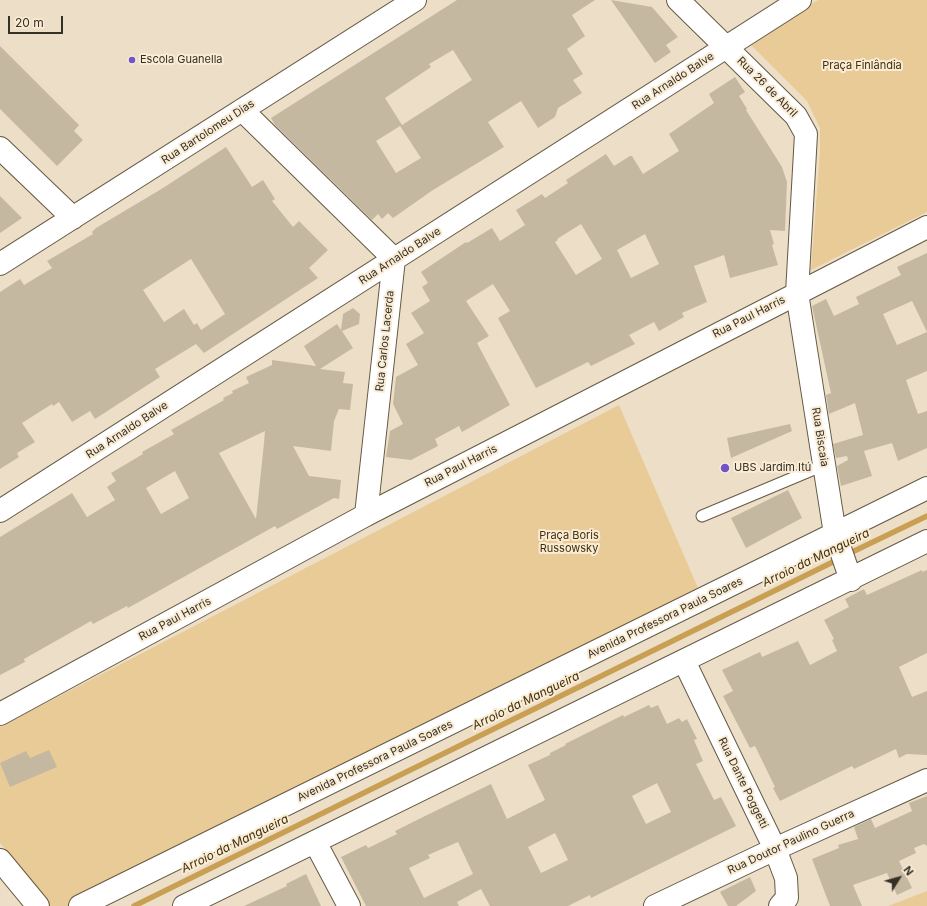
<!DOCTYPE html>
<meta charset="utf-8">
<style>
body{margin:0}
#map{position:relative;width:927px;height:906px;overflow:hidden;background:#eddfc7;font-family:Inter,sans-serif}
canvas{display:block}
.north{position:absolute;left:879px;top:858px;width:40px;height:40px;-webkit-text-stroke:3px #faecd4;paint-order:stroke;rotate:53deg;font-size:11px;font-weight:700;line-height:16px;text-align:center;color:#353026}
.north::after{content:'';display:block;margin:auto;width:14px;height:18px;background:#353026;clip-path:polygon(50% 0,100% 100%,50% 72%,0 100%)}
.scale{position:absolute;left:8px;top:16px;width:55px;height:18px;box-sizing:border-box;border:2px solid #353026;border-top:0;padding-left:5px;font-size:12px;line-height:14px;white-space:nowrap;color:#353026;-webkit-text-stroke:3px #faecd4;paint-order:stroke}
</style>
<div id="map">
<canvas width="927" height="906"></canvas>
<div class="north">N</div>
<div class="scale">20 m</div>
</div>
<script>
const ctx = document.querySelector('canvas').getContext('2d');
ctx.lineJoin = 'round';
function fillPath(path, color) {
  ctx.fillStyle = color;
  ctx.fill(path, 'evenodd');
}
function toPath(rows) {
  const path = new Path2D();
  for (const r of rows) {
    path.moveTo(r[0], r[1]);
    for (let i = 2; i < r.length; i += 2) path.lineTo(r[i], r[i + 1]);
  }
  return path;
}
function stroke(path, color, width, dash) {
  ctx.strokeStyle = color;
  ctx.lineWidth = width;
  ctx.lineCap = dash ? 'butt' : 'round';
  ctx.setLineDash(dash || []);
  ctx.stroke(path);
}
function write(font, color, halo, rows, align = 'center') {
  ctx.font = font + ' Inter,sans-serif';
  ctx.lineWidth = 4;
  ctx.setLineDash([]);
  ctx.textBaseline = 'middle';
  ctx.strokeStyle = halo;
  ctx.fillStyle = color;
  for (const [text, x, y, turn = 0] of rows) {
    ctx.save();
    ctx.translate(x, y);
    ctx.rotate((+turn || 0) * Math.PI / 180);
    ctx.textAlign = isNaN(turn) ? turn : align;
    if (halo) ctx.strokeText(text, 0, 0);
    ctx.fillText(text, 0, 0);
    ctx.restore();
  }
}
fillPath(toPath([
 [818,0,927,0,927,212,811,270,820,151,820,128,807,101,749,43],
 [619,405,698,588,68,906,50,906,0,843,0,727],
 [927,891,927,906,888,906]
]), '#e9cb97');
stroke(toPath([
 [846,555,927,516],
 [134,906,839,559]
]), '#c9a053', 5.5);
fillPath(toPath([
 [457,0,595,0,572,15,585,36,567,49,583,74,573,80,582,93,558,108,555,117,538,128,521,101,488,122,504,147,433,190,393,218,388,213,382,219,378,214,372,220,275,125,271,118],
 [453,50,472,80,402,125,385,98,431,67,429,64],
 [400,126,421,158,396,173,376,141],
 [611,0,652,7,678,37,666,45,671,52,655,63],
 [0,46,79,125,74,131,83,140,57,166,0,109],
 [735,77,745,92,739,96,747,109,746,110,782,167,787,182,785,231,770,230,774,244,772,245,778,265,730,278,724,255,694,266,707,302,682,313,684,317,659,331,654,322,629,335,635,344,591,366,588,362,536,388,498,318,510,311,493,284,466,301,489,336,477,343,510,405,462,432,459,426,435,439,438,446,411,460,386,457,390,431,403,424,393,404,396,377,418,365,406,344,424,333,411,313,430,301,422,287,428,283,421,272,466,242,467,243,492,228,500,241,525,225,516,210,542,194,545,198,568,183,566,180,606,154,614,166,630,156,632,156,643,174,679,151,669,134,714,103,709,94],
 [581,224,602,259,576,275,555,242,558,240,557,239],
 [645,234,659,264,631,278,617,250],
 [226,147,252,187,263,180,275,199,272,201,293,227,299,221,328,250,309,268,318,278,204,353,196,344,155,369,160,377,95,419,90,411,72,422,59,402,53,406,52,404,22,423,35,442,17,453,19,457,0,469,0,292,20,279,24,285,52,268,47,261,93,234,92,232,96,228,163,188],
 [191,259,225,314,201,330,197,323,194,325,184,309,164,322,143,290],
 [0,196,22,218,0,233],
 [927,253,927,371,906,380,918,414,927,411,927,448,898,461,892,443,864,451,872,476,841,486,837,466,848,460,847,456,836,458,833,444,863,435,855,403,829,414,826,395,831,393,812,306,826,299,834,316,859,304,856,297,901,275,897,267],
 [912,301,927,332,897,345,883,314],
 [353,308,360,314,359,324,342,331,353,348,320,369,345,372,343,383,353,384,350,410,339,409,334,421,331,451,293,446,309,476,341,480,339,499,334,498,277,529,275,526,128,608,127,606,93,624,91,621,24,659,25,662,0,675,0,537,72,493,87,517,115,500,107,487,116,481,111,473,143,454,142,452,174,434,171,430,224,400,223,398,233,393,232,391,249,383,246,377,272,365,272,360,316,366,304,346,337,324,341,330,343,314],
 [265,431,264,443,256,519,219,453],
 [175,471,189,498,161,514,146,488],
 [790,424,792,431,731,458,727,438],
 [788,490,802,518,746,548,731,518],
 [922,570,922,572,927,570,927,653,899,667,912,697,927,691,927,755,907,754,899,758,896,749,854,769,852,766,780,801,773,788,775,787,755,746,750,748,723,696,733,691,722,670,760,652,762,657,798,641,810,665,837,651,832,640,834,639,824,620,849,607,845,599,864,589,867,595],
 [649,705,651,708,658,705,667,724,679,718,682,722,687,719,697,739,694,740,703,761,696,764,714,800,721,797,736,826,591,898,590,895,568,906,490,906,481,889,457,902,459,906,366,906,341,857,366,845,368,848,397,834,395,831,423,817,491,784,507,819,545,800,528,765,550,755,550,753,566,745,565,744,623,715,624,717],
 [657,783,671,812,646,824,632,796],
 [555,833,568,860,541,873,528,847],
 [458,842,473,874,424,898,409,868,430,858,428,855],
 [49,750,57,767,10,787,0,763,26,751,30,758],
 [927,796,927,846,924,844,914,848,916,853,899,861,912,888,897,895,887,873,853,885,862,906,830,906,812,859,839,848,838,845,858,839,854,827,871,819,875,828,912,811,909,803],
 [306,874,321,906,244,906,287,886,286,884],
 [750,877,756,891,736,906,728,906,720,892]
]), '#c5b8a1');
const service = toPath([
 [702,516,824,465]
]);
const minor = toPath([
 [242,110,394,259,366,515],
 [0,148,73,218],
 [0,264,415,0],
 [0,511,800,0],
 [684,661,775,849,786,878,787,898,780,906],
 [315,842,349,906],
 [0,860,38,906],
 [655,906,775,849,927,780]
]);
const tertiary = toPath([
 [678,0,796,116,806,134,797,293,835,534,851,580],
 [0,714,366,515,927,227],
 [80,906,927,488],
 [184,906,927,541]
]);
stroke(service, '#655944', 13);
stroke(minor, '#655944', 24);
stroke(tertiary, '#655944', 24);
stroke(service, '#fff', 11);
stroke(minor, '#fff', 22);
stroke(tertiary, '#fff', 22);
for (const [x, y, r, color] of [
 [132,60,4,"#7353cc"],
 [725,468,5,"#7353cc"]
]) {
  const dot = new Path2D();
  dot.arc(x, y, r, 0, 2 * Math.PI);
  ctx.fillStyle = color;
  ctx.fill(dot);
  stroke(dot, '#faecd4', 1.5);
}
write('11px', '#353026', '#faecd4', [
 ["Escola Guanella",140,60],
 ["UBS Jardim Itú",734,468]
], 'left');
write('11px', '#402f0c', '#faecd4', [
 ["Praça Finlândia",862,66],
 ["Praça Boris",569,536],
 ["Russowsky",569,549]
]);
write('11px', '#353026', '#faecd4', [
 ["Rua Arnaldo Balve",673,81,-33],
 ["Rua 26 de Abril",767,87,45],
 ["Rua Bartolomeu Dias",208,132,-33],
 ["Rua Arnaldo Balve",400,256,-33],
 ["Rua Paul Harris",749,317,-27],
 ["Rua Carlos Lacerda",385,341,-84],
 ["Rua Arnaldo Balve",127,430,-33],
 ["Rua Biscaia",820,437,81],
 ["Rua Paul Harris",461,466,-27],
 ["Avenida Professora Paula Soares",665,618,-26],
 ["Rua Paul Harris",175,619,-28],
 ["Avenida Professora Paula Soares",375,761,-26],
 ["Rua Dante Poggetti",743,783,64],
 ["Rua Doutor Paulino Guerra",791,842,-25]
]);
write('italic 12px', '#3f2e0c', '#faecd4', [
 ["Arroio da Mangueira",816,558,-26],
 ["Arroio da Mangueira",526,701,-26],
 ["Arroio da Mangueira",235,844,-26]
]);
</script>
